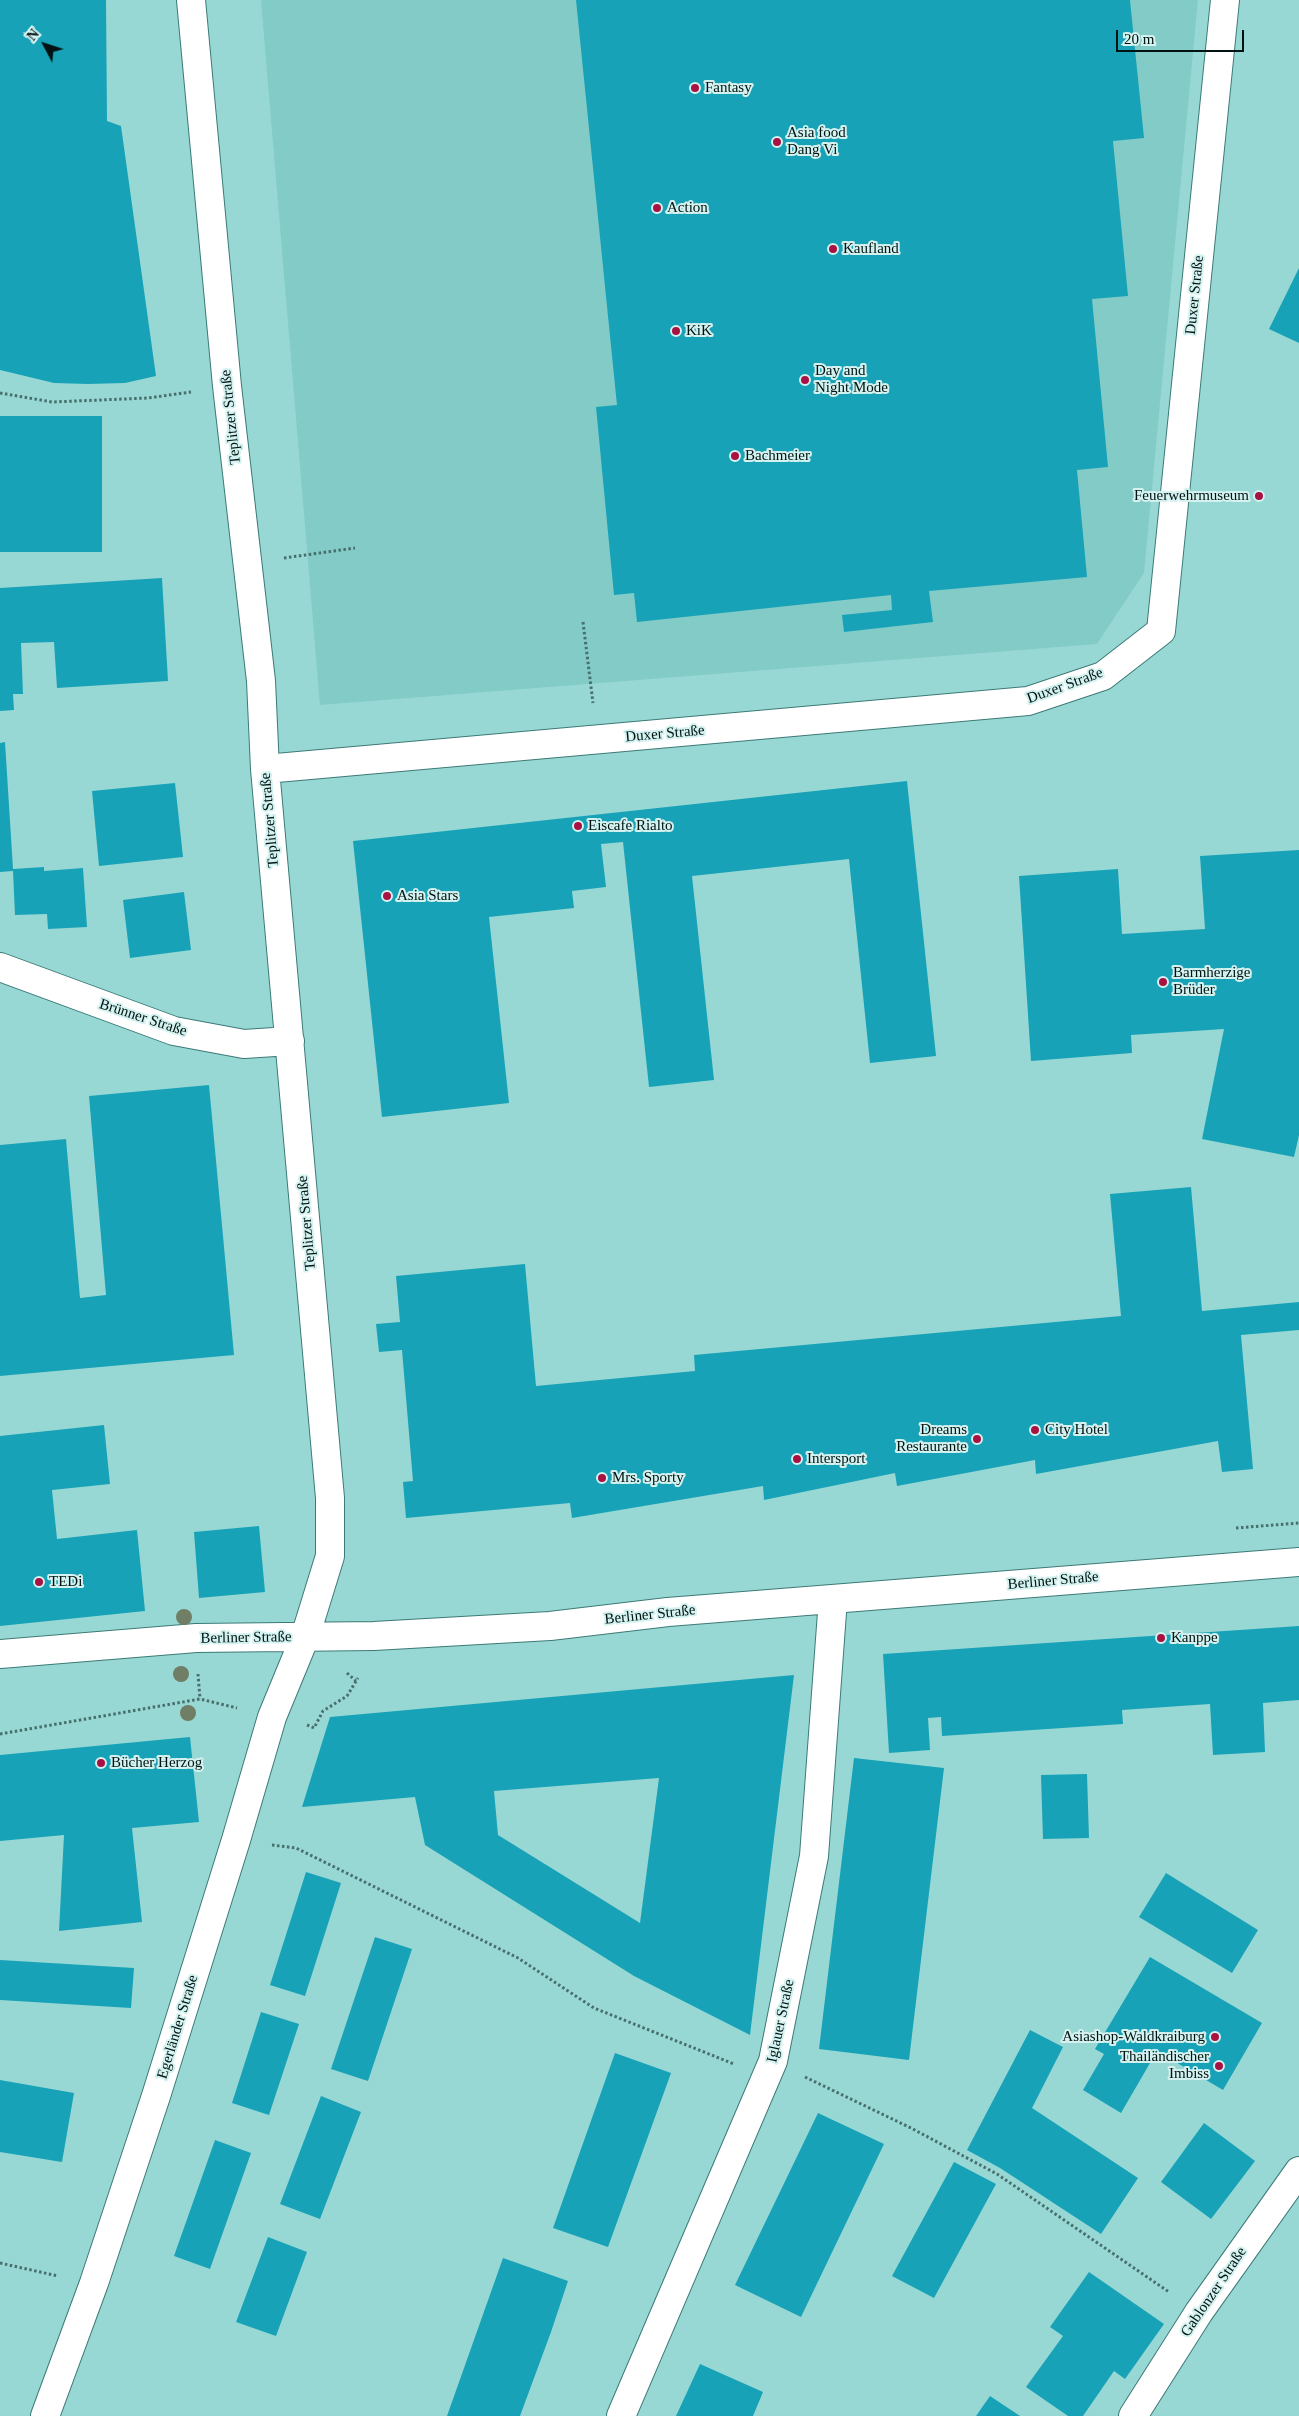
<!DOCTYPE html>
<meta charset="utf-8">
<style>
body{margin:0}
#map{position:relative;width:1299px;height:2416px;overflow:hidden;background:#98d8d4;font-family:Georgia,serif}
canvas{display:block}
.north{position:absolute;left:20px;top:20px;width:50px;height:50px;-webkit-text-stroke:4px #d3f2f0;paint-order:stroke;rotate:310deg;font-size:14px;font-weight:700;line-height:20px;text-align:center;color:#001211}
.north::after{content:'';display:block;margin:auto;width:18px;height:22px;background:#001211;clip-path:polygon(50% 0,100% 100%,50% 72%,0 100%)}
.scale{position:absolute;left:1116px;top:30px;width:128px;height:22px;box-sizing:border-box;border:2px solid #001211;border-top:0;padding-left:6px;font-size:15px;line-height:18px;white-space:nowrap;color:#001211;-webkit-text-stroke:4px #d3f2f0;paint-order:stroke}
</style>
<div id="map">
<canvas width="1299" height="2416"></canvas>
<div class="north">N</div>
<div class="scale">20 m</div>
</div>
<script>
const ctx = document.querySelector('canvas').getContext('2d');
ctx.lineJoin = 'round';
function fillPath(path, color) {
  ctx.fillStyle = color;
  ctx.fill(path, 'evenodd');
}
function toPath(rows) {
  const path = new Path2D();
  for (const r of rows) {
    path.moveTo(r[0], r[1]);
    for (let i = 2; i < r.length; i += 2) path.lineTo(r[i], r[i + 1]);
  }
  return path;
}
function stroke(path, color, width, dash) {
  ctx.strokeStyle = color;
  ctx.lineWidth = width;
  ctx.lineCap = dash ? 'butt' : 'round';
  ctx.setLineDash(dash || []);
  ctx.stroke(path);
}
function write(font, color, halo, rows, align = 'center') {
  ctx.font = font + ' Georgia,serif';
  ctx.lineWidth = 4;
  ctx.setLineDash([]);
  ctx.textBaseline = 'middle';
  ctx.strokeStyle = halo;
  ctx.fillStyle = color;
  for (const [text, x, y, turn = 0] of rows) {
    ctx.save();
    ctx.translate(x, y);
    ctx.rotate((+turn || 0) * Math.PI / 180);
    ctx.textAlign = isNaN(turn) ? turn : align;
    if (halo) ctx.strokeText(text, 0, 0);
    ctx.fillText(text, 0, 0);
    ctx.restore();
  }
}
fillPath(toPath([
 [261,0,1198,0,1144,573,1097,644,320,705]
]), '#83cbc7');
fillPath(toPath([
 [0,0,106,0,107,121,121,126,156,376,125,383,88,384,54,383,0,370],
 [576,0,1130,0,1144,138,1113,141,1128,296,1092,299,1108,467,1077,470,1087,577,929,591,933,622,844,632,842,615,892,610,891,595,637,622,634,593,614,595,596,407,617,405],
 [1299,268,1299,343,1269,329],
 [0,416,102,416,102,552,0,552],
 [162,578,168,681,57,688,54,642,21,643,23,694,13,694,14,710,0,711,0,588],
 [5,742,13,869,44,867,44,871,83,868,87,927,48,929,47,914,15,915,13,871,0,872,0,743],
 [907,781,936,1056,870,1063,849,859,692,876,714,1080,649,1087,623,842,601,844,606,887,572,891,574,908,489,917,509,1103,382,1117,353,841],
 [175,783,183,857,99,866,92,791],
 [1299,850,1299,1135,1294,1157,1202,1139,1224,1029,1131,1035,1132,1053,1031,1061,1019,876,1118,869,1122,934,1205,929,1200,856],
 [184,892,191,950,130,958,123,900],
 [209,1085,234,1355,0,1376,0,1145,66,1139,80,1298,106,1295,89,1096],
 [1191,1187,1202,1311,1299,1302,1299,1330,1241,1335,1253,1469,1222,1472,1218,1441,1036,1474,1035,1460,897,1486,895,1473,764,1500,763,1486,572,1518,570,1503,406,1518,403,1482,413,1481,402,1350,379,1352,376,1324,400,1322,396,1276,525,1264,536,1386,695,1371,694,1355,1121,1316,1110,1194],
 [104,1425,110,1484,52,1490,57,1539,137,1530,145,1611,0,1626,0,1436],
 [259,1526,265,1592,199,1598,194,1532],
 [1299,1626,1299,1700,1263,1703,1265,1752,1213,1755,1210,1704,1122,1710,1123,1724,942,1736,941,1717,928,1718,930,1750,889,1753,883,1654],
 [794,1675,750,2035,634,1976,425,1845,415,1797,302,1807,330,1717],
 [659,1778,640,1923,498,1835,494,1791],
 [190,1737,199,1822,132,1828,142,1922,59,1931,64,1835,0,1841,0,1755],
 [854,1758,944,1768,909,2060,819,2049],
 [1087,1774,1089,1838,1043,1839,1041,1775],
 [306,1872,341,1883,305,1996,270,1985],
 [1166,1873,1258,1930,1232,1973,1139,1917],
 [375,1937,412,1949,368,2081,331,2069],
 [1150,1957,1262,2023,1223,2090,1157,2051,1121,2113,1083,2090,1104,2054,1095,2049],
 [0,1960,134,1968,131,2008,0,2000],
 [261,2012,299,2024,269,2115,232,2103],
 [1030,2030,1063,2047,1032,2108,1138,2178,1101,2234,1000,2168,967,2150],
 [615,2053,671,2073,608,2247,553,2228],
 [0,2080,74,2093,62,2162,0,2152],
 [321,2096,361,2112,320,2219,280,2204],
 [818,2113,884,2144,801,2317,735,2285],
 [1204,2123,1255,2161,1211,2219,1161,2182],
 [215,2140,251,2153,210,2269,174,2256],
 [954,2162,996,2184,934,2298,892,2276],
 [268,2237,307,2252,276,2336,236,2322],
 [503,2258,568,2281,551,2332,520,2416,447,2416],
 [1089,2272,1164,2324,1125,2379,1114,2371,1083,2416,1068,2416,1026,2387,1063,2336,1050,2327],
 [700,2364,763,2392,753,2416,676,2416],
 [990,2396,1020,2416,976,2416]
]), '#18a2b7');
const minor = toPath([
 [265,769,1028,701,1103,676,1161,631,1225,0],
 [0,967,174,1031,244,1044,290,1041],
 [0,1654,196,1638,374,1636,550,1626,668,1612,1299,1562],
 [45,2416,94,2283,156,2096,236,1840,272,1717,305,1637,330,1556,330,1498,265,769,261,681,227,386,191,0],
 [621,2416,773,2061,814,1856,833,1599],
 [1133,2416,1199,2312,1299,2171]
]);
stroke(minor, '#3c7a77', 30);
stroke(toPath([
 [0,393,52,402,148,398,191,392],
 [284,558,355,548],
 [583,622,593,703],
 [1236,1528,1299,1523],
 [347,1673,356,1681],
 [198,1674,200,1699],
 [307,1725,314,1728,323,1711,347,1696,358,1678],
 [0,1734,200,1699,237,1708],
 [272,1845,296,1848,518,1958,594,2008,734,2064],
 [805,2077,911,2128,997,2174,1169,2292],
 [0,2263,58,2276]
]), '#476f6d', 3, [2.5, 2.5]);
stroke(minor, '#fff', 28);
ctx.fillStyle = '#707e65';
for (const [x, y] of [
 [184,1617],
 [181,1674],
 [188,1713]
]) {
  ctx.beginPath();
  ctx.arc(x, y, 8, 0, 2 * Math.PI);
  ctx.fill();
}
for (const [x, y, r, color] of [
 [695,88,5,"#a81141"],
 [777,142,5,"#a81141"],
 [657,208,5,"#a81141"],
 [833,249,5,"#a81141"],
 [676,331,5,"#a81141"],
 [805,380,5,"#a81141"],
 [735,456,5,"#a81141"],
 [1259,496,5,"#a81141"],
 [578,826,5,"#a81141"],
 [387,896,5,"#a81141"],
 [1163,982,5,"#a81141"],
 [1035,1430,5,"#a81141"],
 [977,1439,5,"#a81141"],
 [797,1459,5,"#a81141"],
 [602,1478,5,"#a81141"],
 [39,1582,5,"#a81141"],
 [1161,1638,5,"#a81141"],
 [101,1763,5,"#a81141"],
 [1215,2037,5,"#a81141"],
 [1219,2066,5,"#a81141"]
]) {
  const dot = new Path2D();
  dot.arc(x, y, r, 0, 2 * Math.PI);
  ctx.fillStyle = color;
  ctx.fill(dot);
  stroke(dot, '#d3f2f0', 2);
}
write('15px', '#001211', '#d3f2f0', [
 ["Fantasy",705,88],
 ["Asia food",787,133],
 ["Dang Vi",787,150],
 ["Action",667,208],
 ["Kaufland",843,249],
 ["KiK",686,331],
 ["Day and",815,371],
 ["Night Mode",815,388],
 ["Bachmeier",745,456],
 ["Feuerwehrmuseum",1249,496,"right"],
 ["Eiscafe Rialto",588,826],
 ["Asia Stars",397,896],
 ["Barmherzige",1173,973],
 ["Brüder",1173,990],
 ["Dreams",967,1430,"right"],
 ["Restaurante",967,1447,"right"],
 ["City Hotel",1045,1430],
 ["Intersport",807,1459],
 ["Mrs. Sporty",612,1478],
 ["TEDi",49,1582],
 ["Kanppe",1171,1638],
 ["Bücher Herzog",111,1763],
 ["Asiashop-Waldkraiburg",1205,2037,"right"],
 ["Thailändischer",1209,2057,"right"],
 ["Imbiss",1209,2074,"right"]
], 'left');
write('15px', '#001211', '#d3f2f0', [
 ["Duxer Straße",1195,295,-84],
 ["Teplitzer Straße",231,417,-96],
 ["Duxer Straße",1065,686,-20],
 ["Duxer Straße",665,734,-5],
 ["Teplitzer Straße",270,820,-95],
 ["Brünner Straße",143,1018,18],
 ["Teplitzer Straße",307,1223,-95],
 ["Berliner Straße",1053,1581,-5],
 ["Berliner Straße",650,1615,-6],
 ["Berliner Straße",246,1638,-1],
 ["Iglauer Straße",781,2021,-78],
 ["Egerländer Straße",178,2027,-73],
 ["Gablonzer Straße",1214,2292,-56]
]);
</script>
